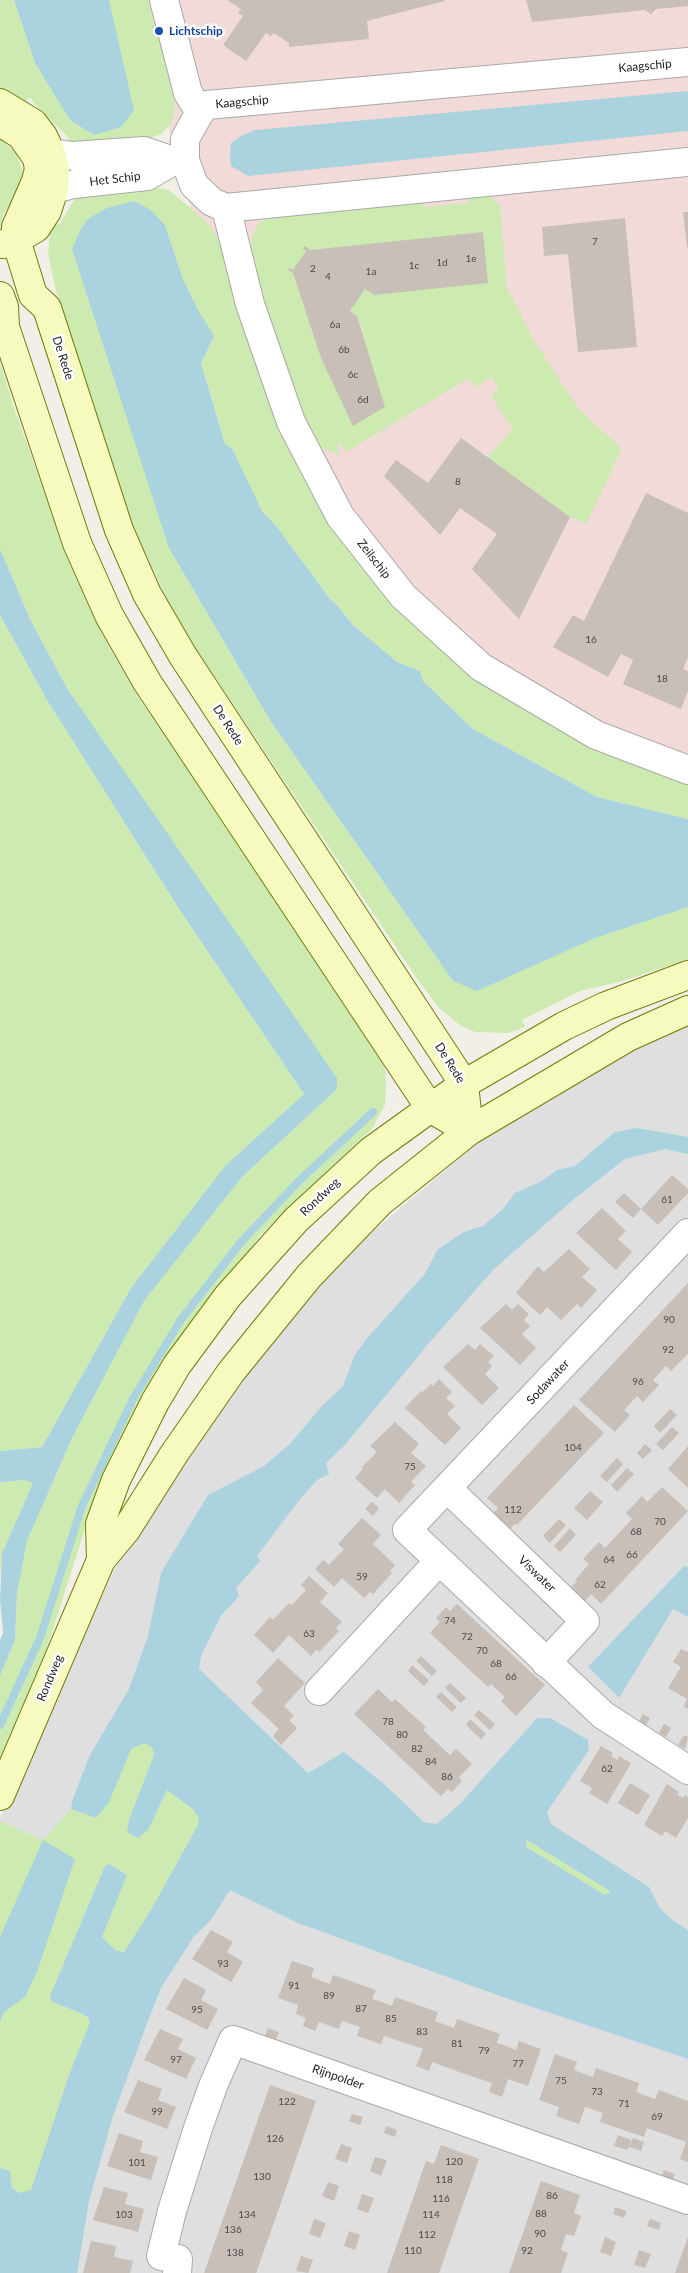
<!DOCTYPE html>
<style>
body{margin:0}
canvas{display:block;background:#f2efe9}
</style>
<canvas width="688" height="2273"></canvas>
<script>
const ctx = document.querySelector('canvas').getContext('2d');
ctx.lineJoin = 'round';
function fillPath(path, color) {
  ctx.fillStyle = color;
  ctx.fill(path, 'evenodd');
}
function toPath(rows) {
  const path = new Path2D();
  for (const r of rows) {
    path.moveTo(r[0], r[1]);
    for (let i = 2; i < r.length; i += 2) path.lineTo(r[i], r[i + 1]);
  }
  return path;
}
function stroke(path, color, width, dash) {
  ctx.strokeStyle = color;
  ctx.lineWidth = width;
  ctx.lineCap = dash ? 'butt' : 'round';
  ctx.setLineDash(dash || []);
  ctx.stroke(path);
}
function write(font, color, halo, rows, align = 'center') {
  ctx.font = font + ' Lato,sans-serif';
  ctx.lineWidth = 5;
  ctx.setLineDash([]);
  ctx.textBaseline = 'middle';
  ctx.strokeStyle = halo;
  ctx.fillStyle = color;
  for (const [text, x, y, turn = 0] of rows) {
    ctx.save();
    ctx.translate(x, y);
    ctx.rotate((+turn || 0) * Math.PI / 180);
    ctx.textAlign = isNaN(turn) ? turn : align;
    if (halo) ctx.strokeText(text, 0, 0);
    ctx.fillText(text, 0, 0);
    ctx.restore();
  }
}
fillPath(toPath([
 [688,1017,688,2273,0,2273,0,1818,117,1564,237,1385,345,1255,500,1124]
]), '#e0dfdf');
fillPath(toPath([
 [128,0,688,0,688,794,311,546,200,244,149,53]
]), '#f2dad9');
fillPath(toPath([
 [0,0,14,0,35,63,133,110,109,0,148,0,157,35,162,34,180,98,174,101,175,111,170,125,161,134,151,138,89,146,68,140,69,138,32,101,33,100,29,97,24,105,0,88],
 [0,139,16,152,23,173,22,182,16,196,3,215,0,229],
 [147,186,169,190,208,223,215,234,223,250,250,346,419,620,688,780,688,819,597,797,473,729,423,681,420,671,397,662,352,624,337,605,330,599,277,527,262,511,232,448,225,444,201,362,197,308,183,279,165,225,169,548,271,722,453,981,688,907,688,959,623,981,580,991,522,1020,525,1027,508,1033,475,1032,461,1026,439,1008,418,980,182,628,165,595,134,527,56,291,48,254,51,223,59,225,74,200,93,192],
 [485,193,500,205,507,288,533,339,578,408,622,449,586,524,570,517,487,457,513,429,492,398,494,392,499,389,491,377,476,387,469,378,346,452,341,444,336,446,341,455,314,445,285,376,250,253,253,233,259,224,267,217,423,199,424,207,468,203,467,195],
 [0,362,13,405,60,537,81,588,103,636,136,694,376,1044,385,1066,386,1086,385,1105,372,1129,262,1233,167,1360,124,1436,85,1529,46,1651,0,1760,0,1676,15,1640,17,1593,27,1541,72,1438,144,1300,242,1177,337,1089,68,690,31,621,0,549],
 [0,615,47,700,181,912,304,1094,225,1166,131,1288,42,1447,0,1451],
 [25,1480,33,1483,2,1553,0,1578,0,1482],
 [145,1743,152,1747,154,1755,129,1820,127,1832,148,1830,167,1790,193,1809,198,1816,199,1823,151,1910,125,1952,115,1950,102,1937,127,1875,109,1864,105,1866,50,1996,57,2004,88,2017,90,2022,69,2075,31,2191,19,2193,12,2188,9,2171,0,2168,0,2022,4,2012,25,1997,0,1938,0,1821,43,1840,71,1809,96,1818,131,1749],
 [527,1840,611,1892,605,1895,525,1847]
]), '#cdebb0');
fillPath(toPath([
 [14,0,109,0,134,110,121,127,94,135,70,120,35,63],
 [688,91,688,131,248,176,231,166,230,155,231,143,241,136,255,130],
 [134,201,151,210,165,225,183,279,197,308,214,336,201,363,225,444,232,448,262,511,277,527,330,599,337,605,352,624,397,662,420,671,423,681,473,729,597,797,688,819,688,907,595,938,477,991,453,981,271,722,169,548,72,249,81,229,89,218,107,208],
 [0,549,31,621,68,690,337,1078,337,1089,242,1177,144,1301,72,1438,27,1541,17,1593,15,1640,0,1676,0,1640,3,1633,0,1600,2,1553,33,1483,25,1480,0,1482,0,1451,42,1447,131,1288,225,1166,304,1094,181,912,47,700,0,615],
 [637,1128,688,1137,688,1154,665,1149,625,1159,574,1199,493,1270,429,1343,344,1446,326,1463,329,1474,317,1480,297,1503,257,1556,260,1561,236,1588,239,1596,221,1616,201,1656,199,1669,308,1773,344,1752,384,1784,424,1822,437,1824,460,1804,537,1718,550,1718,588,1740,589,1750,547,1812,551,1824,649,1887,660,1908,672,1920,688,1930,688,2059,514,2001,298,1923,230,1890,210,1921,194,1936,161,1988,146,2026,113,2116,89,2201,77,2273,0,2273,0,2168,10,2171,12,2188,19,2193,31,2190,69,2075,90,2022,88,2017,80,2013,51,2001,50,1996,105,1866,109,1864,127,1875,102,1937,115,1950,124,1952,151,1910,199,1823,198,1816,193,1809,167,1790,148,1830,138,1838,127,1832,129,1820,154,1755,152,1747,145,1743,131,1749,109,1802,96,1818,71,1809,72,1801,90,1755,129,1689,148,1636,161,1573,208,1495,264,1466,291,1443,320,1408,343,1386,355,1355,368,1337,424,1275,438,1249,464,1232,483,1226,504,1208,515,1193,542,1181,557,1170,575,1166,615,1132],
 [527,1840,610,1891,610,1892,605,1895,526,1847],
 [685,1565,688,1568,688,1617,673,1609,619,1698,588,1667],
 [43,1840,75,1859,37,1972,25,1997,4,2012,0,2022,0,1937]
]), '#aad3df');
stroke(toPath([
 [0,1725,40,1638,82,1506,133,1399,180,1321,241,1242,300,1180,373,1112]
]), '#aad3df', 8);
fillPath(toPath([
 [227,0,445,0,445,1,367,21,369,39,289,47,289,43,274,33,271,36,266,33,246,61,223,45,243,16,238,13,241,9],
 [526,0,688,0,688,6,656,9,651,14,645,10,532,22],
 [683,212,688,212,688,247,687,247],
 [625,218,637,347,578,352,568,254,544,256,542,227],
 [483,232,488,283,374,295,365,289,350,311,357,316,385,407,353,426,321,358,293,273,288,270,290,268,293,270,306,251,303,248,305,246,310,250],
 [461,438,570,517,519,619,472,569,497,534,460,508,440,535,384,476,396,460,428,483],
 [646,493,688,513,688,657,683,669,688,671,688,691,681,709,623,684,633,660,621,654,608,677,553,647,573,615,584,621],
 [672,1175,688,1189,688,1193,658,1225,641,1209,633,1218,615,1202,624,1193,641,1209],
 [602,1208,626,1231,618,1239,632,1252,616,1270,576,1233],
 [569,1249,590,1269,582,1277,597,1290,581,1308,577,1304,561,1320,547,1307,540,1315,516,1293,538,1266,544,1272],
 [688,1283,688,1354,671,1371,666,1366,653,1380,659,1385,643,1402,637,1396,624,1410,630,1415,615,1432,579,1400],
 [506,1304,512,1310,518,1304,529,1314,524,1320,530,1326,522,1334,536,1348,520,1365,480,1328],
 [468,1344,475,1350,480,1344,494,1356,488,1362,492,1366,485,1374,499,1388,482,1405,443,1367],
 [439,1379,452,1392,446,1398,455,1406,447,1414,461,1428,445,1445,405,1408,421,1391,423,1392,431,1384,433,1386],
 [574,1405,604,1433,517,1525,515,1524,509,1530,492,1514,498,1508,487,1498],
 [670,1409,677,1415,660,1433,654,1426],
 [395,1422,419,1444,411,1453,426,1466,411,1482,415,1485,399,1503,385,1489,377,1498,355,1478,363,1469,361,1468,377,1452,370,1446],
 [672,1427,679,1433,663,1450,656,1444],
 [645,1444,652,1450,643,1459,637,1453],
 [688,1446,688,1488,668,1469],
 [617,1458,623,1464,607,1482,600,1476],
 [627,1468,634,1474,617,1492,611,1485],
 [662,1487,688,1511,601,1604,591,1594,585,1601,571,1587,577,1581,575,1580,589,1564,583,1559,599,1542,605,1548,632,1519,626,1513,642,1496,647,1502],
 [590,1491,603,1502,587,1520,574,1508],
 [372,1502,379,1508,373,1516,365,1509],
 [362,1518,381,1535,373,1544,395,1565,390,1571,392,1573,373,1594,370,1592,364,1598,342,1578,334,1587,315,1569,323,1560,329,1565,344,1549,338,1544],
 [559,1519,566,1525,550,1543,543,1536],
 [570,1528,576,1535,560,1552,554,1546],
 [309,1576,328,1593,320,1602,342,1622,336,1628,339,1631,319,1652,316,1650,311,1656,289,1635,273,1653,254,1635,270,1617,273,1620,289,1603,292,1605,306,1590,301,1585],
 [457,1604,545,1685,516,1716,501,1701,505,1697,491,1684,488,1687,430,1633,440,1622,436,1618,446,1607,450,1611],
 [681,1649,688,1652,688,1709,684,1706,687,1699,668,1688,681,1667,673,1662],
 [421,1656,437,1671,432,1676,416,1661],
 [278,1658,305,1683,284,1706,294,1716,289,1720,297,1728,281,1745,273,1736,279,1729,251,1703,263,1690,256,1682],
 [412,1665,429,1680,424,1686,408,1671],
 [450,1683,466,1698,461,1703,445,1688],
 [378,1689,392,1702,395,1699,426,1727,423,1730,450,1755,456,1749,472,1764,459,1777,462,1781,452,1792,448,1789,441,1796,354,1714],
 [441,1692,457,1707,452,1712,436,1697],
 [479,1710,495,1724,490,1730,474,1715],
 [643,1714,650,1718,645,1727,638,1723],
 [470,1719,486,1734,481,1739,466,1725],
 [664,1724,671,1728,666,1737,659,1733],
 [684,1735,688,1737,685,1749,678,1745],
 [601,1746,613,1753,611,1756,617,1760,619,1756,631,1763,607,1804,589,1793,592,1788,580,1781],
 [630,1783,650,1795,638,1815,618,1803],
 [667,1784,679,1792,677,1795,683,1798,685,1795,688,1797,688,1818,676,1838,665,1831,662,1836,644,1825],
 [211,1930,233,1942,227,1952,243,1962,231,1982,192,1959],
 [292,1961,314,1968,311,1977,330,1984,333,1975,376,1990,372,1999,382,2002,392,2006,395,1997,438,2012,435,2021,454,2028,457,2019,500,2034,497,2043,507,2046,516,2050,519,2041,541,2049,528,2086,508,2079,502,2097,489,2092,492,2083,462,2073,432,2062,429,2071,416,2066,423,2049,384,2036,381,2044,357,2036,360,2027,342,2021,339,2029,319,2022,315,2031,303,2026,306,2018,296,2014,298,2005,278,1998],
 [184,1978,206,1990,201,2000,218,2009,207,2030,166,2009],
 [268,2028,279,2032,275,2042,264,2038],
 [160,2029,183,2039,178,2049,196,2058,186,2079,144,2060],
 [555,2054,577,2062,574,2070,593,2077,596,2068,639,2083,636,2092,655,2099,659,2090,688,2101,688,2162,680,2159,686,2142,647,2128,644,2137,632,2133,600,2122,603,2113,585,2107,579,2124,556,2116,559,2107,539,2100],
 [138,2080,162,2089,158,2100,176,2107,167,2129,124,2112],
 [270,2085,316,2101,277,2214,256,2273,204,2273],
 [352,2114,363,2117,360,2125,349,2121],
 [386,2126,397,2130,395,2137,384,2133],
 [119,2133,143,2141,140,2152,158,2157,151,2180,107,2166],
 [618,2135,631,2140,628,2150,614,2146],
 [633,2138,644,2142,641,2151,629,2147],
 [341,2144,352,2148,347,2163,335,2159],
 [441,2145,479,2159,439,2273,387,2273,426,2161,434,2164],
 [375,2157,387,2160,381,2176,370,2171],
 [664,2170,675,2174,672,2182,661,2178],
 [541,2181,580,2195,574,2213,581,2216,574,2236,566,2234,561,2250,568,2253,561,2273,509,2273],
 [328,2182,339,2186,334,2201,322,2196],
 [104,2187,128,2193,125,2204,144,2209,138,2232,93,2220],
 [362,2194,374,2198,368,2213,357,2209],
 [615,2207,627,2211,624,2218,613,2214],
 [314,2219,326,2223,320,2238,309,2234],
 [650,2219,661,2223,659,2230,647,2226],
 [349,2231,360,2235,355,2250,344,2246],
 [605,2237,616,2242,611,2256,600,2252],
 [688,2237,688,2273,675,2273],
 [91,2241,116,2246,114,2257,133,2261,130,2273,83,2273],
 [639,2250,651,2254,645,2268,634,2265],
 [301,2256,313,2260,308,2273,296,2271]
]), '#c7bfb8');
const minor = toPath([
 [164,0,188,93,200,112],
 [688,62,207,105,200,112,185,139,185,160,194,185,212,202,226,208,688,162],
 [51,153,73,156,144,151,173,161,185,160],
 [54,189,74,184,147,176,173,161],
 [226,208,250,304,291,422,340,516,403,596,481,667,596,735,688,770],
 [688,1233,407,1530,603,1715,688,1770],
 [447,1488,585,1621,546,1663],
 [319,1691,439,1561],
 [177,2273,178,2259,161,2256,172,2211,198,2128,213,2086,233,2040,688,2200]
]);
const secondary = toPath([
 [0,103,33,123,43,136,51,153,55,170,54,189,47,211,36,228,16,240,3,244],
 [0,122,21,135,37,158,39,169,36,181,16,227,16,240,33,295,47,308,119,530,147,594,183,656,464,1084,469,1131],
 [0,296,4,307,5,327,77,543,109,615,147,682,430,1108,469,1131],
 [101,1560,100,1524,116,1480,155,1402,177,1365,228,1296,296,1220,371,1151,464,1084,564,1026,606,1006,688,975],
 [0,1796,101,1560,126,1530,174,1454,231,1372,309,1276,380,1202,469,1131,628,1037,688,1010]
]);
stroke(minor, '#a9a9a9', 30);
stroke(secondary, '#707d05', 30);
stroke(minor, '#fff', 28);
stroke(secondary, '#f7fabf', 28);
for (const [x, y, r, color] of [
 [159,31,5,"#1a4fb4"]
]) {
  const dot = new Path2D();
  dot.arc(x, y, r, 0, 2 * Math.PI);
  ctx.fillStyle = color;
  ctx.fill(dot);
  stroke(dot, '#fff', 2);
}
write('10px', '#4b4948', null, [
 ["7",595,242],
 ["1e",471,259],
 ["1d",442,263],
 ["1c",414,266],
 ["2",313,269],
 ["1a",371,272],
 ["4",328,277],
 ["6a",335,325],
 ["6b",344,350],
 ["6c",353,375],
 ["6d",363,400],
 ["8",458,482],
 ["16",591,640],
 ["18",662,679],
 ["61",667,1200],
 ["90",669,1320],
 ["92",668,1350],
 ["96",638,1382],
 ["104",573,1448],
 ["75",410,1467],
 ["112",513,1510],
 ["70",660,1522],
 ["68",636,1532],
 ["66",632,1555],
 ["64",609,1560],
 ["59",362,1577],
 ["62",600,1585],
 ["74",450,1621],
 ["63",309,1634],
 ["72",467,1637],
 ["70",482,1651],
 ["68",496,1664],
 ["66",511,1677],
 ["78",388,1722],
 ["80",402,1735],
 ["82",417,1749],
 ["84",431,1762],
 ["62",607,1769],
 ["86",447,1777],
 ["93",223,1964],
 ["91",294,1986],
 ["89",329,1996],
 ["87",361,2009],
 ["95",197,2010],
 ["85",391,2019],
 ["83",422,2032],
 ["81",457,2044],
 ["79",484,2051],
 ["97",176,2060],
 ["77",518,2064],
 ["75",561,2081],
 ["73",597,2092],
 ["122",287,2102],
 ["71",624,2104],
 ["99",157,2112],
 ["69",657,2117],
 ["126",275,2139],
 ["120",454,2162],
 ["101",137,2163],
 ["130",262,2177],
 ["118",444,2180],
 ["86",552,2196],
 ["116",441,2199],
 ["88",541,2214],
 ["103",124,2215],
 ["134",247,2215],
 ["114",431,2215],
 ["136",233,2230],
 ["90",540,2234],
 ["112",427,2235],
 ["110",413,2251],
 ["92",527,2251],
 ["138",235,2253]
]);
write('bold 12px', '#164399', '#fff', [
 ["Lichtschip",169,31]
], 'left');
write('12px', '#222', '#fff', [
 ["Kaagschip",645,66,-5],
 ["Kaagschip",242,102,-5],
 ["Het Schip",115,179,-7],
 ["De Rede",63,358,72],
 ["Zeilschip",374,559,52],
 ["De Rede",228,725,57],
 ["De Rede",450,1063,58],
 ["Rondweg",320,1197,-43],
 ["Sodawater",548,1382,-47],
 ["Viswater",537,1574,44],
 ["Rondweg",50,1678,-67],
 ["Rijnpolder",338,2077,19]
]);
</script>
